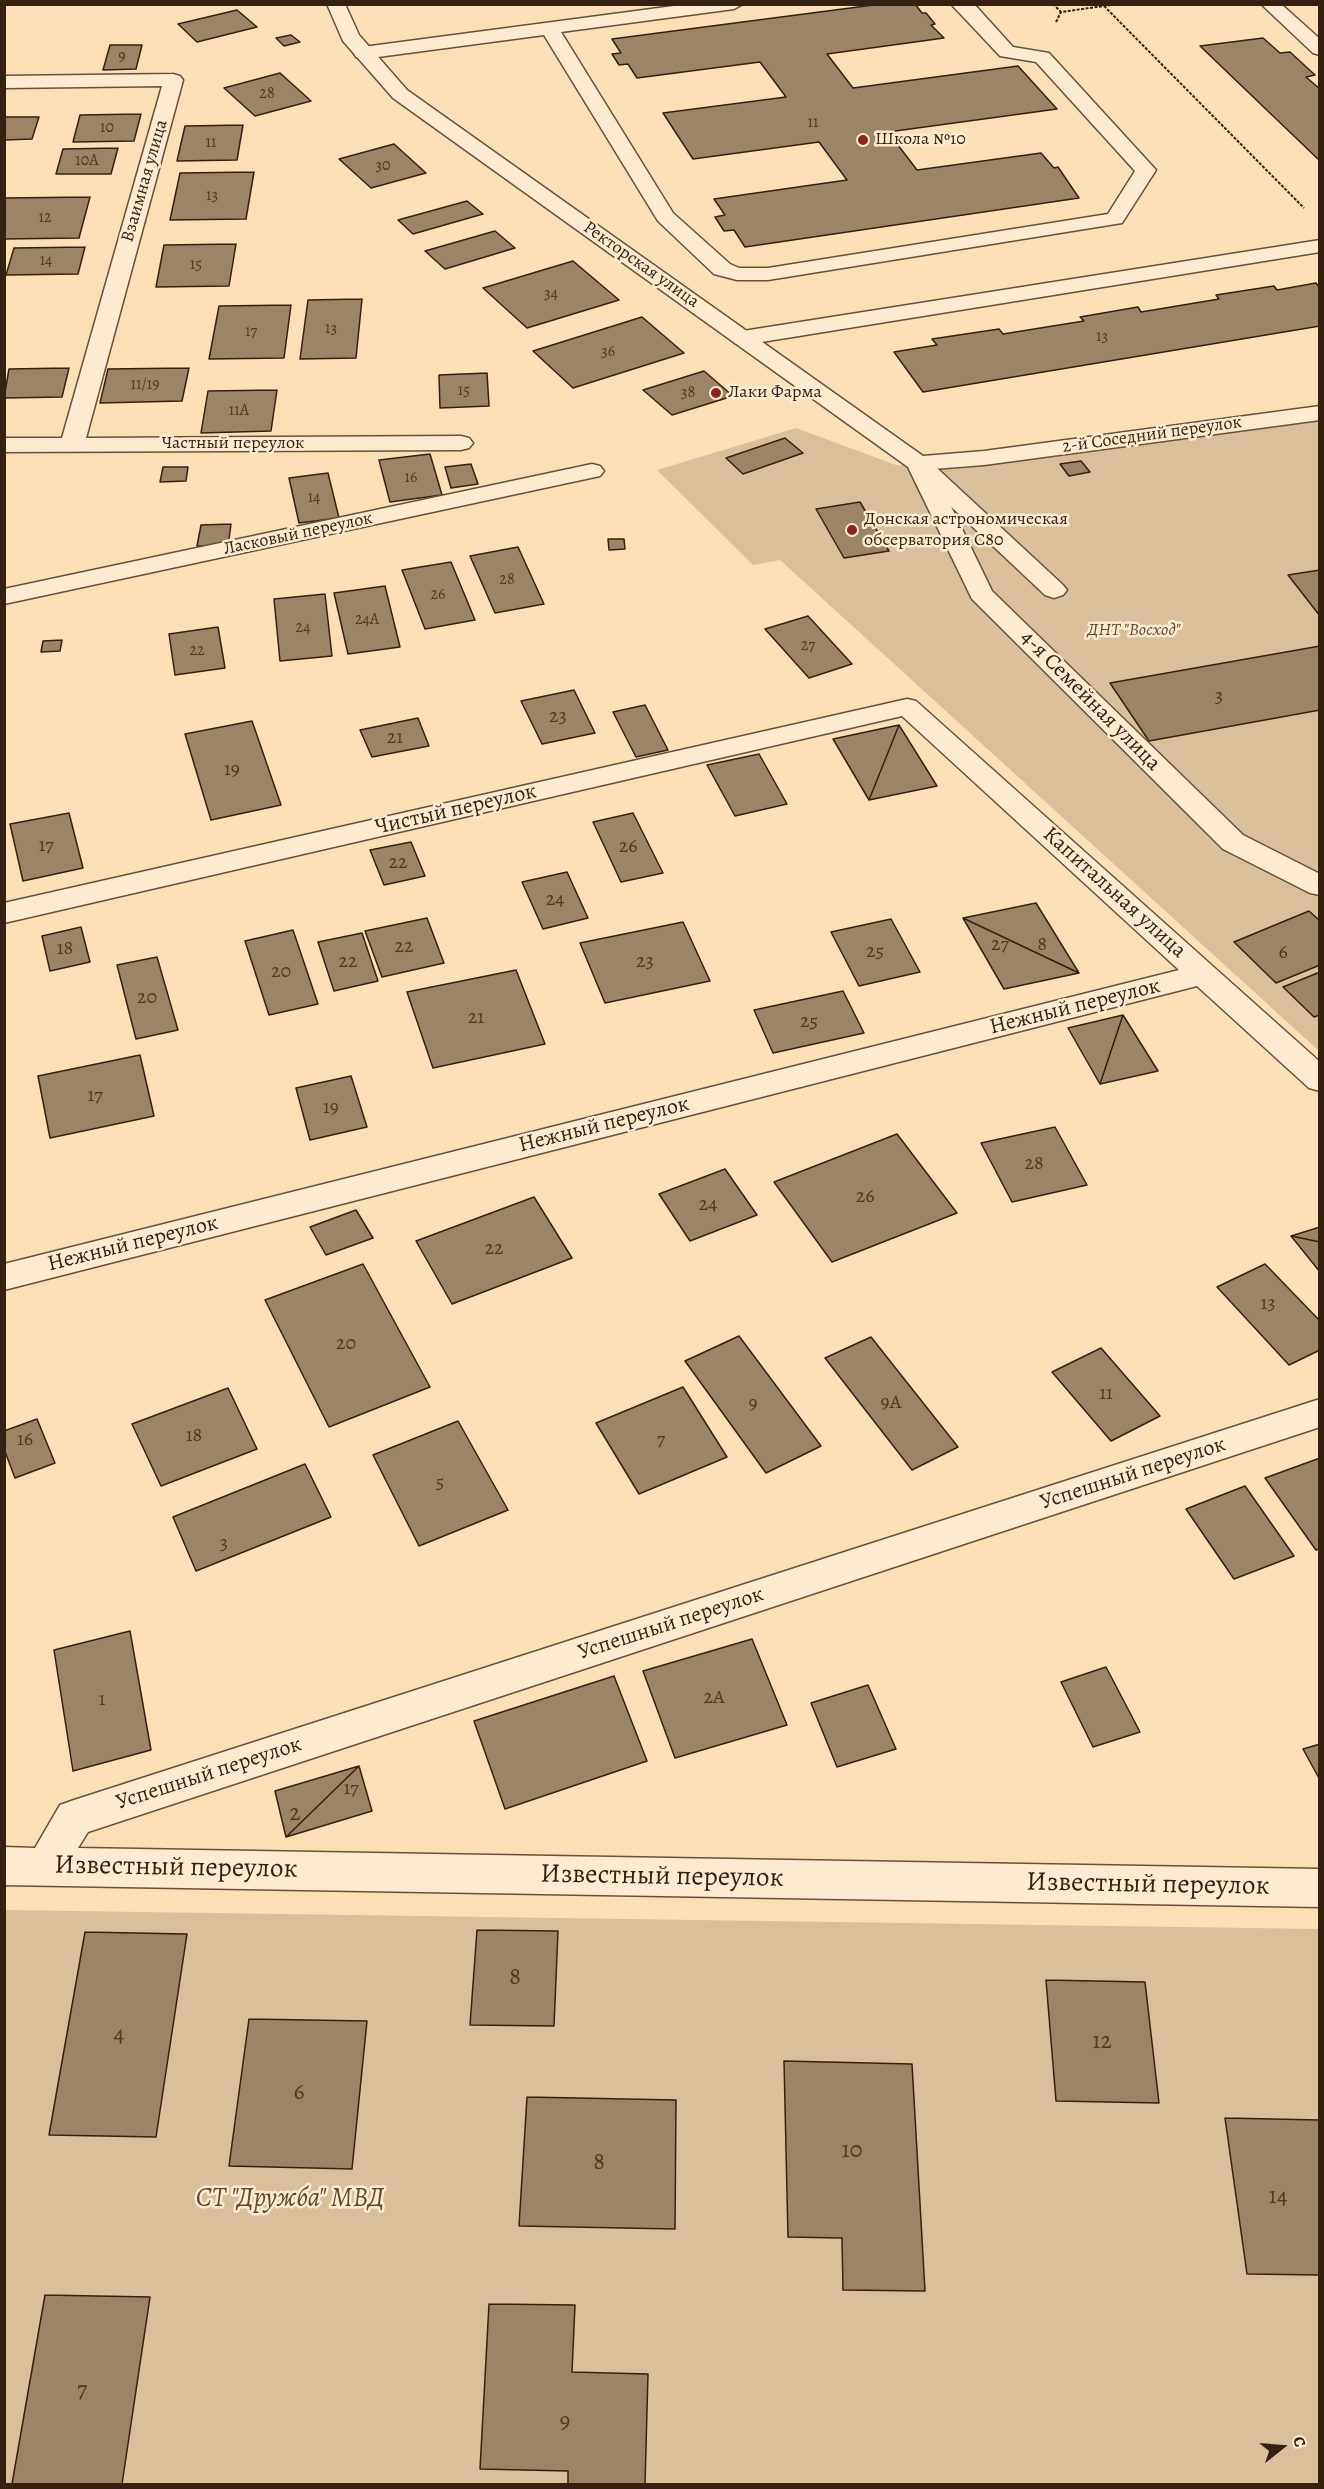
<!DOCTYPE html>
<meta charset="utf-8">
<style>
body{margin:0}
#map{position:relative;width:1324px;height:2489px;overflow:hidden;background:#fbe0b6;font-family:Alegreya,serif}
canvas{display:block}
.frame{position:absolute;inset:0;border:6px solid #352111;pointer-events:none}
.north{position:absolute;left:1252px;top:2417px;width:60px;height:60px;-webkit-text-stroke:4px #fcebd0;paint-order:stroke;rotate:73deg;font-size:16px;font-weight:700;line-height:24px;text-align:center;color:#352111}
.north::after{content:'';display:block;margin:auto;width:21px;height:27px;background:#352111;clip-path:polygon(50% 0,100% 100%,50% 72%,0 100%)}
</style>
<div id="map">
<canvas width="1324" height="2489"></canvas>
<div class="frame"></div>
<div class="north">С</div>
</div>
<script>
const ctx = document.querySelector('canvas').getContext('2d');
ctx.lineJoin = 'round';
function fillPath(path, color) {
  ctx.fillStyle = color;
  ctx.fill(path, 'evenodd');
}
function toPath(rows) {
  const path = new Path2D();
  for (const r of rows) {
    path.moveTo(r[0], r[1]);
    for (let i = 2; i < r.length; i += 2) path.lineTo(r[i], r[i + 1]);
  }
  return path;
}
function stroke(path, color, width, dash) {
  ctx.strokeStyle = color;
  ctx.lineWidth = width;
  ctx.lineCap = dash ? 'butt' : 'round';
  ctx.setLineDash(dash || []);
  ctx.stroke(path);
}
function write(font, color, halo, rows, align = 'center') {
  ctx.font = font + ' Alegreya,serif';
  ctx.lineWidth = 5;
  ctx.setLineDash([]);
  ctx.textBaseline = 'middle';
  ctx.strokeStyle = halo;
  ctx.fillStyle = color;
  for (const [text, x, y, turn = 0] of rows) {
    ctx.save();
    ctx.translate(x, y);
    ctx.rotate((+turn || 0) * Math.PI / 180);
    ctx.textAlign = isNaN(turn) ? turn : align;
    if (halo) ctx.strokeText(text, 0, 0);
    ctx.fillText(text, 0, 0);
    ctx.restore();
  }
}
fillPath(toPath([
 [1319,421,1319,1051,780,560,753,565,657,470,796,428,896,465,937,468],
 [4,1910,1319,1929,1319,2484,5,2484]
]), '#d9c09a');
const building = toPath([
 [881,4,915,4,922,13,926,13,935,24,931,25,944,38,827,54,853,88,1018,66,1057,109,888,132,917,170,1041,153,1054,168,1058,167,1079,198,745,247,734,230,724,231,715,217,725,215,714,199,847,180,819,142,693,159,663,113,786,97,760,62,637,78,628,64,619,65,612,54,621,53,612,39,881,4],
 [237,10,257,27,197,42,178,24,237,10],
 [291,35,300,42,284,46,276,38,291,35],
 [1263,38,1280,53,1290,52,1315,75,1306,77,1320,89,1320,161,1200,46,1263,38],
 [110,45,142,45,136,69,103,70,110,45],
 [280,73,311,101,255,116,224,88,280,73],
 [141,114,134,141,73,142,80,115,141,114],
 [4,117,39,117,32,139,4,140,4,117],
 [243,125,237,160,177,161,185,126,243,125],
 [394,144,426,173,371,188,339,159,394,144],
 [118,148,111,174,56,174,63,149,118,148],
 [254,172,246,219,170,220,180,173,254,172],
 [90,197,79,238,4,239,4,198,90,197],
 [467,201,483,214,413,234,398,220,467,201],
 [495,231,515,248,445,269,425,251,495,231],
 [236,244,229,286,156,287,164,245,236,244],
 [85,247,78,274,6,275,14,248,85,247],
 [573,261,619,300,527,328,483,288,573,261],
 [1316,283,1320,288,1320,326,923,392,894,352,937,345,932,339,999,329,1003,334,1084,321,1080,317,1138,307,1141,312,1219,299,1216,295,1274,286,1277,290,1316,283],
 [362,299,356,358,300,359,308,300,362,299],
 [291,305,284,358,209,359,219,306,291,305],
 [642,317,684,353,573,388,533,351,642,317],
 [69,368,62,397,4,398,9,369,69,368],
 [189,368,182,401,100,403,108,369,189,368],
 [704,371,733,396,672,415,643,390,704,371],
 [487,373,489,406,440,408,439,375,487,373],
 [277,390,271,431,201,433,208,391,277,390],
 [785,438,803,453,743,474,726,458,785,438],
 [430,454,442,495,390,502,379,460,430,454],
 [1081,461,1090,472,1069,476,1060,464,1081,461],
 [471,464,478,484,451,488,445,467,471,464],
 [163,467,188,467,186,481,160,482,163,467],
 [328,473,339,518,299,523,289,478,328,473],
 [860,502,889,551,844,558,816,509,860,502],
 [231,524,228,546,197,546,201,525,231,524],
 [608,539,624,539,625,549,609,550,608,539],
 [518,547,544,604,495,613,470,556,518,547],
 [451,562,475,620,425,629,402,570,451,562],
 [1320,570,1320,616,1288,575,1320,570],
 [385,586,400,647,348,654,334,593,385,586],
 [325,594,332,656,280,661,274,599,325,594],
 [808,616,852,664,809,678,765,629,808,616],
 [218,627,225,668,175,675,169,634,218,627],
 [62,640,60,651,41,652,43,641,62,640],
 [1320,646,1320,710,1149,741,1110,683,1320,646],
 [574,690,595,733,542,744,521,701,574,690],
 [645,705,668,750,636,757,613,712,645,705],
 [418,718,429,746,372,757,360,730,418,718],
 [252,721,281,805,211,820,185,734,252,721],
 [899,725,869,800,833,739,899,725],
 [899,725,937,786,869,800,899,725],
 [759,754,787,804,735,816,707,765,759,754],
 [69,813,83,868,23,881,10,824,69,813],
 [633,813,663,873,621,882,593,822,633,813],
 [411,842,425,876,384,885,370,850,411,842],
 [567,872,588,918,543,929,522,882,567,872],
 [1036,903,1079,973,963,918,1036,903],
 [1309,911,1320,921,1320,965,1276,983,1234,942,1309,911],
 [427,918,444,963,382,977,365,931,427,918],
 [963,918,1079,973,1004,989,963,918],
 [891,919,920,972,859,986,831,932,891,919],
 [683,922,710,981,605,1003,580,943,683,922],
 [81,927,90,962,50,971,42,936,81,927],
 [293,930,318,1004,269,1015,245,941,293,930],
 [362,933,378,981,334,991,318,942,362,933],
 [157,957,178,1030,136,1039,117,965,157,957],
 [516,970,545,1044,433,1068,407,992,516,970],
 [1320,972,1320,1015,1314,1017,1283,987,1320,972],
 [843,991,864,1033,773,1053,754,1010,843,991],
 [1123,1015,1158,1071,1100,1084,1123,1015],
 [1123,1015,1100,1084,1068,1028,1123,1015],
 [140,1055,154,1116,50,1138,38,1076,140,1055],
 [351,1076,367,1127,310,1140,296,1088,351,1076],
 [1055,1127,1087,1185,1012,1202,981,1143,1055,1127],
 [897,1134,957,1213,832,1262,774,1182,897,1134],
 [725,1169,757,1215,690,1241,659,1194,725,1169],
 [534,1197,572,1258,452,1304,416,1241,534,1197],
 [356,1210,373,1238,326,1255,310,1227,356,1210],
 [1320,1227,1320,1242,1291,1236,1320,1227],
 [1291,1236,1320,1242,1320,1272,1291,1236],
 [363,1264,430,1387,329,1427,265,1300,363,1264],
 [1265,1264,1320,1321,1320,1350,1289,1365,1217,1287,1265,1264],
 [739,1336,821,1446,766,1473,685,1361,739,1336],
 [871,1337,958,1447,912,1470,825,1358,871,1337],
 [1101,1348,1160,1416,1111,1441,1052,1372,1101,1348],
 [683,1387,727,1457,639,1494,596,1423,683,1387],
 [228,1388,257,1449,161,1486,132,1424,228,1388],
 [37,1419,55,1463,15,1478,4,1449,4,1431,37,1419],
 [458,1421,508,1510,419,1546,373,1455,458,1421],
 [1320,1458,1320,1549,1316,1550,1265,1478,1320,1458],
 [305,1464,331,1517,196,1571,173,1517,305,1464],
 [1245,1486,1294,1556,1234,1579,1186,1509,1245,1486],
 [130,1631,151,1750,73,1771,54,1650,130,1631],
 [752,1639,787,1725,675,1758,643,1671,752,1639],
 [1106,1667,1140,1732,1093,1747,1061,1682,1106,1667],
 [614,1676,647,1761,505,1809,474,1721,614,1676],
 [868,1685,896,1749,837,1767,811,1703,868,1685],
 [1320,1744,1320,1780,1303,1749,1320,1744],
 [359,1766,372,1811,286,1837,359,1766],
 [359,1766,286,1837,275,1791,359,1766],
 [477,1930,558,1931,554,2026,470,2025,477,1930],
 [85,1932,187,1934,156,2137,49,2135,85,1932],
 [1046,1980,1145,1982,1159,2103,1056,2101,1046,1980],
 [249,2019,367,2021,352,2169,229,2166,249,2019],
 [784,2061,912,2064,925,2291,843,2290,842,2238,788,2237,784,2061],
 [527,2097,676,2100,675,2229,519,2226,527,2097],
 [1225,2118,1320,2120,1320,2275,1247,2274,1225,2118],
 [45,2295,150,2297,122,2484,12,2484,45,2295],
 [489,2304,575,2305,572,2372,648,2374,645,2484,568,2484,568,2471,480,2469,489,2304]
]);
fillPath(building, '#9c8467');
stroke(building, '#352111', 1.5);
const lane = toPath([
 [689,4,743,4,734,9,561,32,673,213,730,264,739,268,768,268,1108,214,1135,171,1036,62,1000,56,951,4,974,4,1013,47,1049,53,1156,170,1122,223,768,280,737,280,714,274,658,221,544,35,363,59,356,57,354,53,356,49,363,47,689,4],
 [1261,4,1281,4,1320,39,1320,55,1313,53,1261,4],
 [1320,240,1320,252,743,345,735,343,732,338,735,333,743,331,1320,240],
 [918,456,926,458,1063,585,1067,590,1063,595,1054,598,1045,595,910,468,906,463,910,458,918,456]
]);
const street = toPath([
 [327,4,345,4,359,35,407,90,923,456,984,451,1320,406,1320,420,984,465,933,469,992,591,1243,835,1320,874,1320,895,1310,893,1223,849,972,599,908,467,393,98,343,41,327,4],
 [173,74,180,76,183,80,86,438,461,436,469,438,473,443,469,448,461,450,4,452,4,438,62,438,162,86,4,88,4,76,173,74],
 [592,464,600,466,604,471,600,476,4,604,4,589,592,464],
 [907,699,916,701,1320,1062,1320,1091,1309,1088,1197,986,4,1290,4,1264,1179,970,902,716,4,923,4,903,907,699],
 [1320,1399,1320,1427,88,1832,78,1848,1320,1869,1320,1907,4,1885,4,1847,35,1848,60,1805,74,1800,1320,1399]
]);
stroke(lane, '#66513a', 3);
stroke(street, '#66513a', 3);
stroke(toPath([
 [1053,4,1061,12],
 [1104,6,1304,208],
 [1056,22,1061,12,1118,4]
]), '#352111', 2, [3, 1.5]);
fillPath(lane, '#fcebd0');
fillPath(street, '#fcebd0');
for (const [x, y, r, color] of [
 [863,140,6,"#8f2418"],
 [716,393,6,"#8f2418"],
 [852,530,6,"#8f2418"]
]) {
  const dot = new Path2D();
  dot.arc(x, y, r, 0, 2 * Math.PI);
  ctx.fillStyle = color;
  ctx.fill(dot);
  stroke(dot, '#fcebd0', 2);
}
write('16px', '#4f3a26', null, [
 ["9",122,57],
 ["28",267,94],
 ["11",813,123],
 ["10",107,128],
 ["11",211,143],
 ["10А",87,161],
 ["30",383,166],
 ["13",212,196],
 ["12",45,218],
 ["14",46,261],
 ["15",196,265],
 ["34",551,294],
 ["13",331,329],
 ["17",251,332],
 ["13",1102,337],
 ["36",608,352],
 ["11/19",145,385],
 ["15",464,391],
 ["38",688,393],
 ["11А",239,411],
 ["16",411,478],
 ["14",314,498],
 ["28",507,580],
 ["26",438,595],
 ["24А",367,620],
 ["24",303,628],
 ["27",808,646],
 ["22",197,651]
]);
write('18px', '#352111', '#fcebd0', [
 ["Школа №10",875,140],
 ["Лаки Фарма",728,393],
 ["Донская астрономическая",864,520],
 ["обсерватория C80",864,541]
], 'left');
write('18px', '#352111', '#fcebd0', [
 ["Взаимная улица",145,181,-74],
 ["Ректорская улица",641,265,35],
 ["2-й Соседний переулок",1152,435,-8],
 ["Частный переулок",233,444],
 ["Ласковый переулок",298,534,-12]
]);
write('italic 18px', '#5e4933', '#fcebd0', [
 ["ДНТ \"Восход\"",1134,631]
]);
write('20px', '#4f3a26', null, [
 ["3",1219,697],
 ["23",558,717],
 ["21",395,738],
 ["19",232,770],
 ["17",46,846],
 ["26",628,847],
 ["22",398,863],
 ["24",555,900],
 ["27",1000,945],
 ["8",1042,945],
 ["22",404,947],
 ["18",65,949],
 ["25",875,952],
 ["6",1283,953],
 ["22",348,962],
 ["23",645,962],
 ["20",281,972],
 ["20",147,998],
 ["21",476,1018],
 ["25",809,1022],
 ["17",95,1096],
 ["19",331,1108],
 ["28",1034,1164],
 ["26",865,1197],
 ["24",708,1205],
 ["22",494,1249],
 ["13",1268,1304],
 ["20",346,1344],
 ["11",1106,1394],
 ["9А",891,1403],
 ["9",753,1404],
 ["18",194,1436],
 ["16",25,1440],
 ["7",661,1440],
 ["5",440,1483],
 ["3",224,1544],
 ["2А",714,1698],
 ["1",102,1700],
 ["17",351,1789]
]);
write('22px', '#352111', '#fcebd0', [
 ["4-я Семейная улица",1090,701,45],
 ["Чистый переулок",456,810,-13],
 ["Капитальная улица",1114,893,42],
 ["Нежный переулок",1075,1007,-14],
 ["Нежный переулок",604,1125,-14],
 ["Нежный переулок",133,1244,-14],
 ["Успешный переулок",1133,1474,-18],
 ["Успешный переулок",671,1624,-18],
 ["Успешный переулок",209,1774,-18]
]);
write('24px', '#4f3a26', null, [
 ["2",295,1814],
 ["8",515,1978],
 ["4",119,2035],
 ["12",1102,2042],
 ["6",299,2093],
 ["10",852,2151],
 ["8",599,2163],
 ["14",1278,2197],
 ["7",82,2391],
 ["9",565,2422]
]);
write('27px', '#352111', '#fcebd0', [
 ["Известный переулок",176,1868,1],
 ["Известный переулок",662,1877,1],
 ["Известный переулок",1148,1885,1]
]);
write('italic 27px', '#5e4933', '#fcebd0', [
 ["СТ \"Дружба\" МВД",290,2199]
]);
</script>
